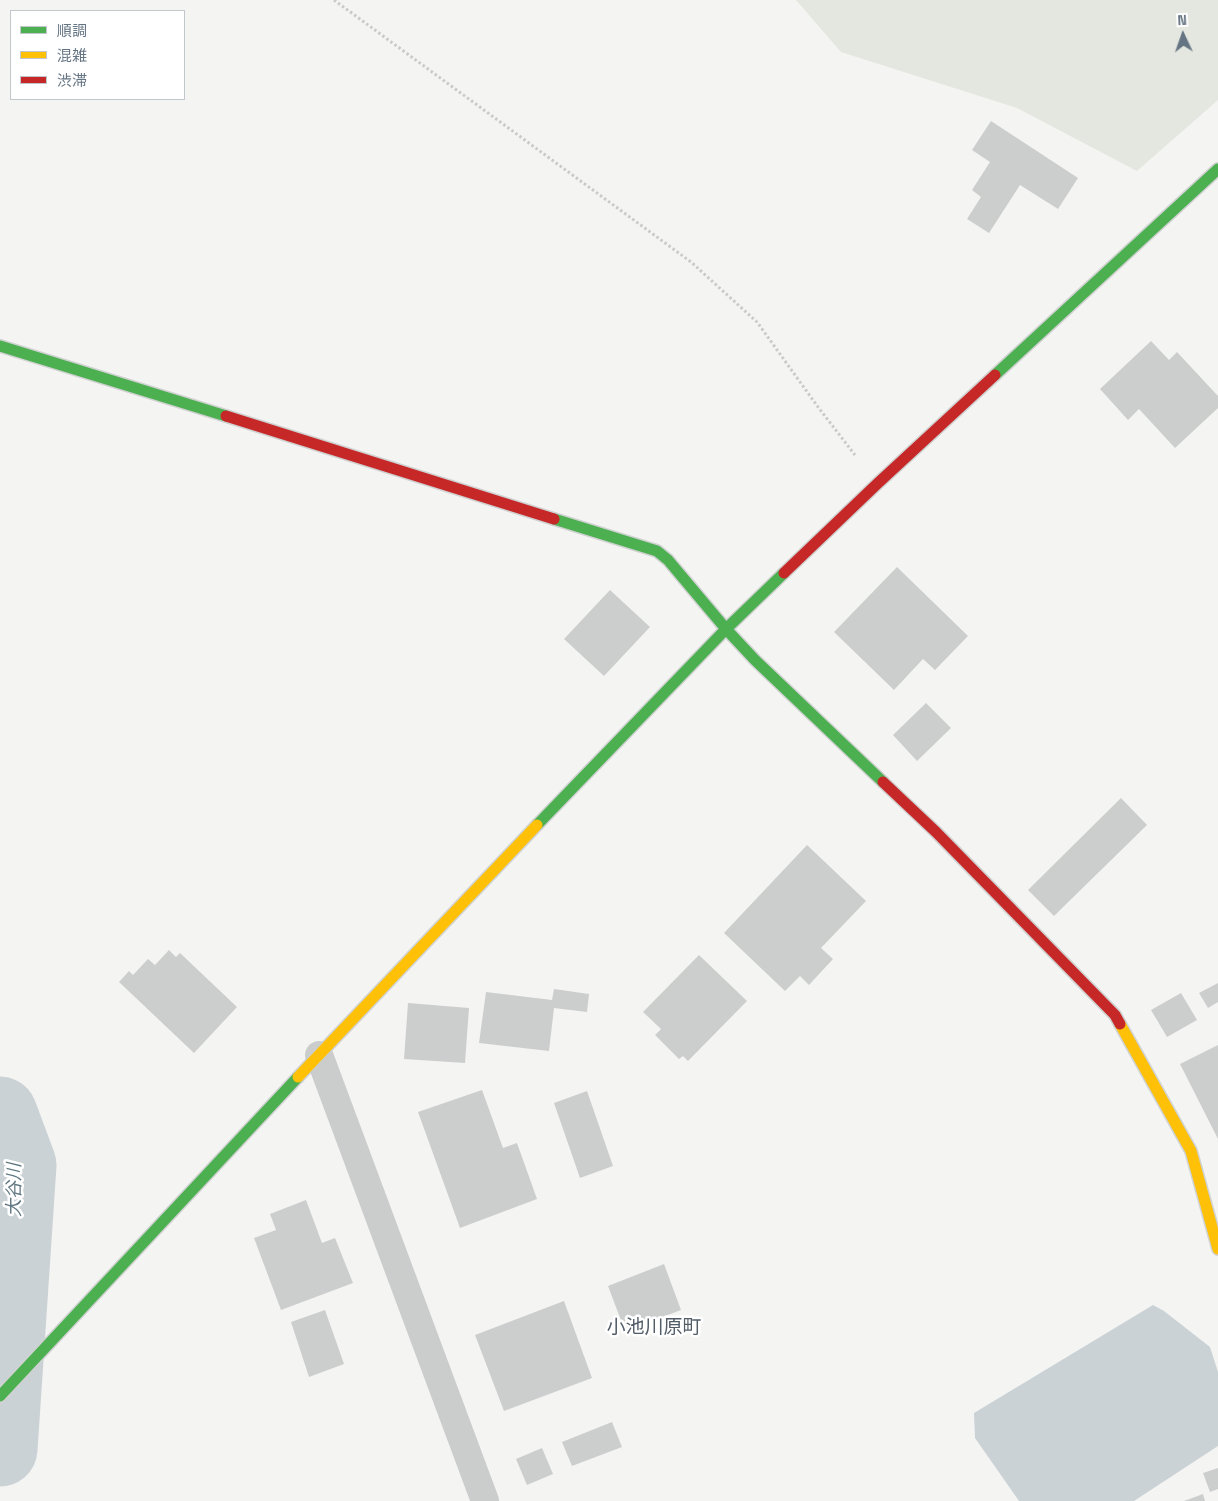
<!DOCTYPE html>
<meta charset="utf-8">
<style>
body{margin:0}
#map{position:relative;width:1218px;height:1501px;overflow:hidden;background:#f4f4f2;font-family:"Space Grotesk","Noto Sans JP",sans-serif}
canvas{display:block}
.legend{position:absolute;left:10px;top:10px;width:175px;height:90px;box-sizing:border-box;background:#fff;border:1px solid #c1c7cd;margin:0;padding:6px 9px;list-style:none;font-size:15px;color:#647483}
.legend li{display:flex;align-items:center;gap:10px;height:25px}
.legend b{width:25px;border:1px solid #c1c7cd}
.north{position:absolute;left:1158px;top:10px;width:50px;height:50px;-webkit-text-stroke:4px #fff;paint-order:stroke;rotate:357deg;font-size:14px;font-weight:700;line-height:20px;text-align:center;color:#647483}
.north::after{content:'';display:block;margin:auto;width:18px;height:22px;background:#647483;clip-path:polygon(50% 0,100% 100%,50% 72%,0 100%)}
</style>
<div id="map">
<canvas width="1218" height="1501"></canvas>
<ul class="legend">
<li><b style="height:6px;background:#4caf50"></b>順調</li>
<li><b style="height:6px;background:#ffc107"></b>混雑</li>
<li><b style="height:6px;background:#c62828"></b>渋滞</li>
</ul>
<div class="north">N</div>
</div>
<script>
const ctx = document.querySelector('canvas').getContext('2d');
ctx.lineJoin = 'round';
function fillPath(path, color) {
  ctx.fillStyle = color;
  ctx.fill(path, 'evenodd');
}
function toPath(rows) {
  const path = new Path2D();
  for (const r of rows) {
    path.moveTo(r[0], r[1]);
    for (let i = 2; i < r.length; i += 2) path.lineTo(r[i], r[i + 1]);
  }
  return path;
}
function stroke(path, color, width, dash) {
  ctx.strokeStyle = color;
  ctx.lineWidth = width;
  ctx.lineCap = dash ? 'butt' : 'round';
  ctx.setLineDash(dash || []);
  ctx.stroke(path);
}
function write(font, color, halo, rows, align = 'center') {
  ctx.font = font + ' "Space Grotesk","Noto Sans JP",sans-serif';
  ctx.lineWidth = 5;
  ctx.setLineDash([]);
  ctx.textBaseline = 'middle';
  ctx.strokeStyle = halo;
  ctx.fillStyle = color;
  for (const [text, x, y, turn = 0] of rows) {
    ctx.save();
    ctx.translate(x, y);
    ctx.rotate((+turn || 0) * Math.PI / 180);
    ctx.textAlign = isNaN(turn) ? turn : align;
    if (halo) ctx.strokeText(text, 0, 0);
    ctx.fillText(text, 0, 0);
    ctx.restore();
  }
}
fillPath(toPath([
 [796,0,1218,0,1218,100,1137,171,1017,108,841,52]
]), '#e4e7e0');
fillPath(toPath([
 [1153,1305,1164,1311,1210,1347,1218,1372,1218,1446,1134,1501,1019,1501,975,1438,974,1413]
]), '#cbd2d5');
stroke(toPath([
 [0,1114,19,1165,0,1449]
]), '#cbd2d5', 75);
fillPath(toPath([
 [991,121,1078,178,1058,209,1020,185,989,233,967,219,981,197,972,190,990,162,972,150],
 [1151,341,1169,360,1177,352,1218,396,1218,408,1175,448,1139,409,1128,420,1100,389],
 [897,567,968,636,935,670,923,659,894,690,834,632],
 [610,590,650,627,604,676,564,639],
 [926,703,951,728,917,761,893,735],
 [1121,798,1147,825,1054,916,1028,890],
 [807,845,866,901,821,948,833,959,809,985,800,976,785,991,724,933],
 [169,950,176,957,180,953,237,1007,194,1053,119,982,129,971,133,975,148,959,155,965],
 [699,955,747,1001,688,1061,683,1056,679,1059,655,1035,661,1029,643,1012],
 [1218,983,1218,1002,1208,1008,1199,993],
 [554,989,589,994,587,1012,554,1008,549,1051,479,1043,486,992,552,1000],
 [1181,993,1197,1020,1167,1037,1151,1010],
 [408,1003,469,1008,465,1063,404,1059],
 [1218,1045,1218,1139,1180,1064],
 [482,1090,503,1148,517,1143,537,1199,460,1228,418,1112],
 [587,1091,613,1166,580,1178,554,1103],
 [306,1200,322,1243,335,1238,353,1283,281,1310,254,1238,276,1230,270,1214],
 [664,1264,681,1310,625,1331,608,1286],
 [564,1301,592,1378,504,1411,475,1335],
 [325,1310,344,1364,309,1377,291,1322],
 [612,1422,622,1447,572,1466,562,1442],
 [542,1448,553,1474,527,1485,516,1459],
 [1218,1468,1218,1489,1210,1492,1203,1473],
 [1203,1494,1205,1501,1184,1501]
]), '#cccece');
const fast = toPath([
 [0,346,226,416],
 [995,375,1218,169],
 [554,519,657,551,668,560,726,629,755,660,883,782],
 [537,825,726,629,784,573],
 [0,1396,298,1077]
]);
const slow = toPath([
 [1120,1024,1191,1151,1218,1249],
 [298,1077,537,825]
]);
const jam = toPath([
 [226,416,554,519],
 [784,573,877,484,995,375],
 [883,782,936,832,1115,1015,1120,1024]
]);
stroke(fast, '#d0d2d2', 14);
stroke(slow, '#d0d2d2', 14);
stroke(jam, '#d0d2d2', 14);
stroke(toPath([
 [334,0,691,262,757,322,818,407,855,455]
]), '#cacaca', 3, [2.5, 2.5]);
stroke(toPath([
 [319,1055,485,1501]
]), '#cbcdcd', 28);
stroke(fast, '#4caf50', 11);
stroke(slow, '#ffc107', 11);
stroke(jam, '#c62828', 11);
write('italic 18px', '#5f7680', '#fff', [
 ["大谷川",15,1190,-90]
]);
write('19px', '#525d68', '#fff', [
 ["小池川原町",654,1328]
]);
</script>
